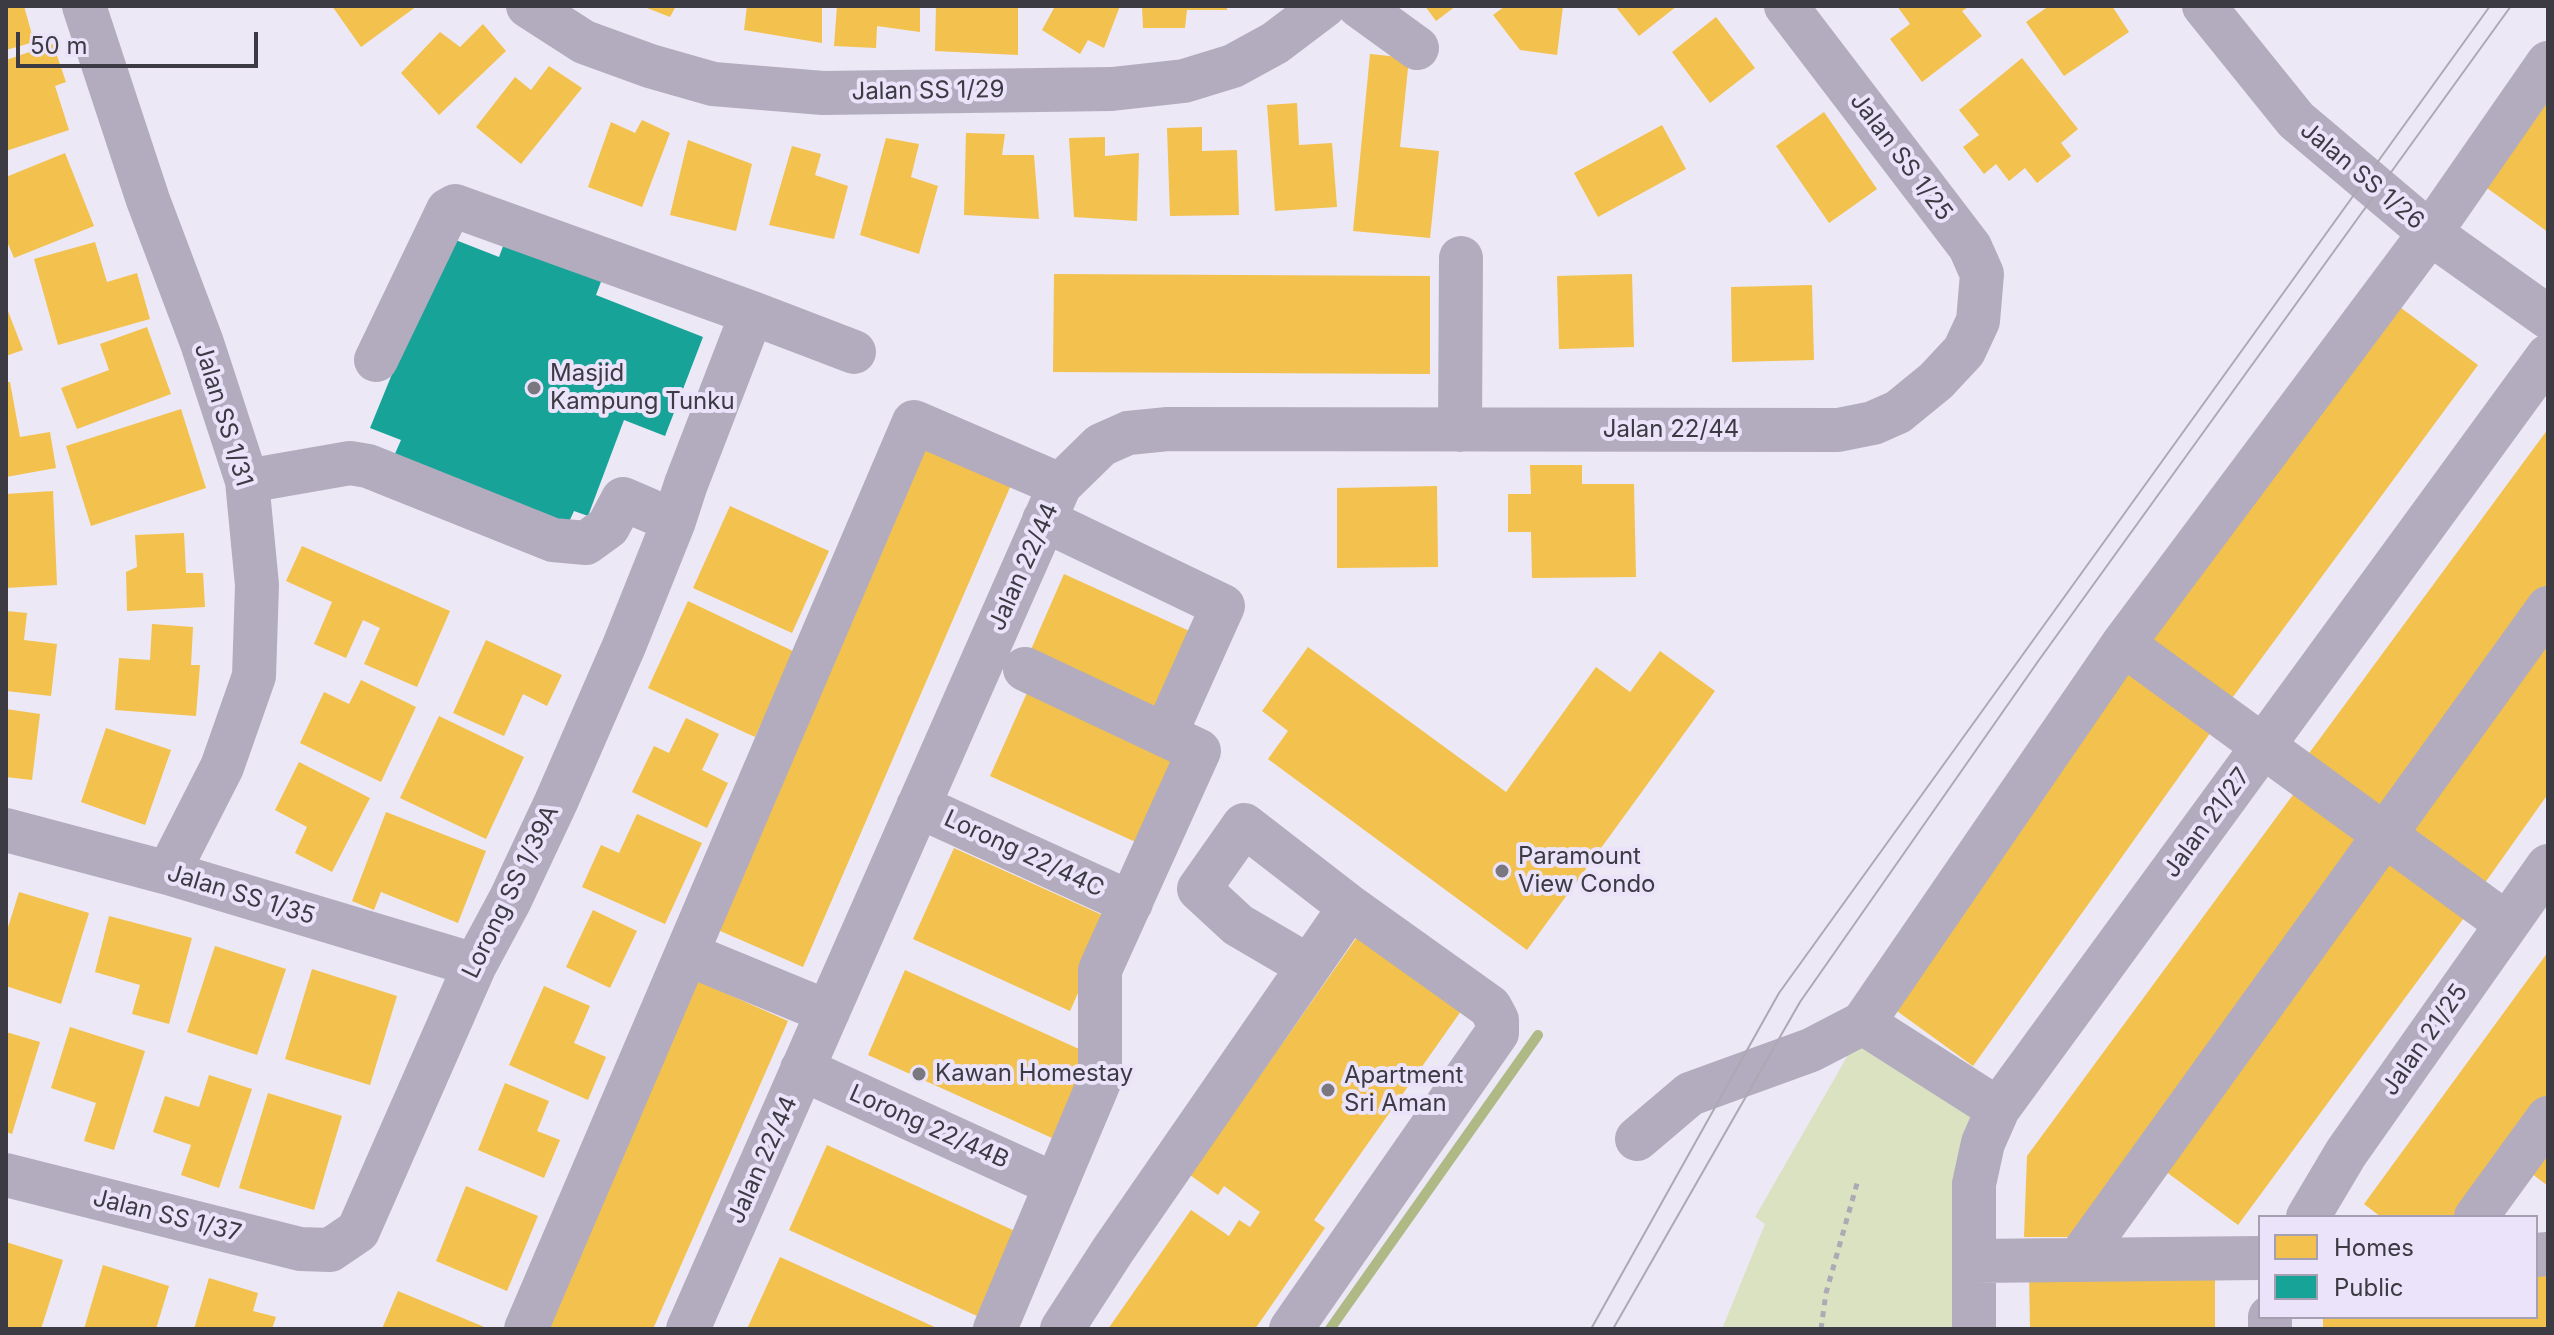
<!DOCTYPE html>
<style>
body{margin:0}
#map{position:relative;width:2554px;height:1335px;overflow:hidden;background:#ece8f5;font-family:Inter,sans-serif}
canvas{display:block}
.frame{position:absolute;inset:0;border:8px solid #3c3a43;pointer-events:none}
.legend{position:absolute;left:2258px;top:1215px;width:280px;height:104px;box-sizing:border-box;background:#eae3fa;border:2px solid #a49fb1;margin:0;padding:10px 14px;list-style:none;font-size:24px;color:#3c3a43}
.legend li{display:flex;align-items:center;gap:16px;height:40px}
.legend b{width:40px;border:2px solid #a49fb1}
.scale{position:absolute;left:16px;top:32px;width:242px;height:36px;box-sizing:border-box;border:4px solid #3c3a43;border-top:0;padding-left:10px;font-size:24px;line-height:28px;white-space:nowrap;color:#3c3a43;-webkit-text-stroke:6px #eae3fa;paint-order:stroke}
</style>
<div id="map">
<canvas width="2554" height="1335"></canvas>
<div class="frame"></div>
<ul class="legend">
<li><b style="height:22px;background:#f2c14e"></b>Homes</li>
<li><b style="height:22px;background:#17a398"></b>Public</li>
</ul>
<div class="scale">50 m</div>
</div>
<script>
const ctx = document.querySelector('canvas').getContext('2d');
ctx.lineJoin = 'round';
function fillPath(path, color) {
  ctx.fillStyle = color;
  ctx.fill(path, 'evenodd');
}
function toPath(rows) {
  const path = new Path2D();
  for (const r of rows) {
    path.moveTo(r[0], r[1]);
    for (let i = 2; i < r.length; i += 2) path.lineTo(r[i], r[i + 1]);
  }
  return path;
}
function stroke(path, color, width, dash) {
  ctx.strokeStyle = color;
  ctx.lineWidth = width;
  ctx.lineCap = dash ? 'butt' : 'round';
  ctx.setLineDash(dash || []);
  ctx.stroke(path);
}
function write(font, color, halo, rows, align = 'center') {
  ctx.font = font + ' Inter,sans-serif';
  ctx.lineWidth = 8;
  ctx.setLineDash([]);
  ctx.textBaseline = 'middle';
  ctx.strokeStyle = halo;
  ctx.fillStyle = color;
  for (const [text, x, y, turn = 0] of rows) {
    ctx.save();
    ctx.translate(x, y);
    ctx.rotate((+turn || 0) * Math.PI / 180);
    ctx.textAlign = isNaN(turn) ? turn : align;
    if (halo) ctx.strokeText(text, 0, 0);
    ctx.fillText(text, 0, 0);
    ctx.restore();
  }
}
fillPath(toPath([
 [1856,1041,1982,1120,1956,1329,1722,1329,1765,1224,1755,1217]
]), '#dbe2c2');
fillPath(toPath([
 [6,6,24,6,34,42,6,50],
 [332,6,417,6,361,47],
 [642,6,676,6,670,17],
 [747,6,822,6,822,43,744,30],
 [837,6,920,6,920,32,877,26,876,48,834,46],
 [936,6,1018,6,1018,55,935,51],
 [1050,6,1120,6,1104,48,1088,40,1080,54,1042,30,1054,8],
 [1142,6,1227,6,1227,10,1187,10,1185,28,1143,28],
 [1425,6,1456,6,1436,21],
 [1505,6,1563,6,1557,55,1520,50,1493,15],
 [1615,6,1677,6,1639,36],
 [1897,6,1970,6,1962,11,1982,36,1922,82,1890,39,1910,24],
 [2049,6,2112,6,2129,32,2064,76,2026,22],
 [1716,17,1755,68,1710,103,1672,52],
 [483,24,506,51,439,115,401,73,440,32,460,47],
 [53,44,66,82,55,86,69,130,6,151,6,60],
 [1370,54,1409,58,1400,147,1439,151,1430,238,1353,231],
 [2022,58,2078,129,2061,143,2071,156,2037,183,2025,168,2009,181,1996,164,1984,174,1963,147,1979,135,1959,110],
 [549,66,582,88,521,164,476,127,515,77,531,90],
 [2548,88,2548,232,2480,183],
 [1297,103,1299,145,1332,143,1337,207,1275,211,1267,105],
 [1824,112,1877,189,1829,223,1776,146],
 [642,120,670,133,642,207,588,187,611,122,635,133],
 [1662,125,1686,169,1598,217,1574,173],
 [1202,127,1202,151,1237,150,1239,215,1170,216,1167,128],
 [966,133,1005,134,1002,155,1034,155,1039,219,964,215],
 [1105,137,1105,156,1139,153,1137,221,1074,217,1069,138],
 [886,138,919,144,911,177,938,186,919,254,860,235],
 [688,140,752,164,736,231,670,215],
 [792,146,821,154,815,175,848,186,834,239,769,225],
 [65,153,94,226,14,258,6,239,6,177],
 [95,242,107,282,137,273,150,319,58,345,34,259],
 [1054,274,1430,276,1430,374,1053,372],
 [1632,274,1634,347,1559,349,1557,276],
 [1812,285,1814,360,1732,362,1731,287],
 [2393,302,2478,365,2227,705,2142,642],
 [6,306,23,350,6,356],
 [147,327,171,394,77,429,61,388,109,370,100,344],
 [6,382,10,382,20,437,50,432,56,468,6,477],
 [181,409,206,488,91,526,66,446],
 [2548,429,2548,593,2385,815,2307,756],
 [919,445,1011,485,803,967,711,927],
 [1530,465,1582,465,1582,484,1634,484,1636,577,1532,578,1531,532,1508,532,1508,494,1531,494],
 [1437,486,1438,567,1337,568,1337,488],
 [53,491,57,585,6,588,6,494],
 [730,506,829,551,792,633,693,588],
 [184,533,186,573,203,573,205,607,127,611,126,572,137,567,135,535],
 [302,546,450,611,417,687,364,664,380,628,363,620,346,658,314,644,332,602,286,581],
 [1064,574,1196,634,1157,720,1026,661],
 [688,601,795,652,755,737,648,688],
 [6,611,27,613,24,640,57,644,51,696,6,691],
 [152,624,193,627,191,665,200,665,196,716,115,710,119,658,150,660],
 [2548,625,2548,794,2482,887,2403,829],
 [486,640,562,675,547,706,523,694,504,736,453,713],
 [1308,647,1506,792,1596,667,1630,692,1660,651,1715,691,1527,950,1268,759,1288,731,1262,711],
 [2134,662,2218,722,1973,1066,1890,1006],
 [361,680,416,707,381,782,300,743,324,692,349,704],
 [1030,686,1180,754,1140,844,990,776],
 [6,709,40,714,32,780,6,777],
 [439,716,524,757,486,839,400,798],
 [686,718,719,734,702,770,728,783,707,828,632,792,654,746,669,753],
 [106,728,171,750,145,825,81,802],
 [299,762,370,798,332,872,295,853,307,827,275,810],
 [2298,788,2371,842,2081,1237,2024,1237,2027,1156],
 [386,812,486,851,458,923,381,892,374,910,352,901],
 [637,814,702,843,665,924,582,887,601,845,619,853],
 [954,848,1111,919,1070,1011,913,939],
 [2389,851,2469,911,2238,1225,2157,1165],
 [19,892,89,913,61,1004,6,986,6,934],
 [593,910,637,931,610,988,566,967],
 [109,916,192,938,169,1024,132,1014,140,985,95,972],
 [1362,930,1466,1004,1314,1220,1325,1228,1255,1329,1108,1329,1191,1210,1229,1236,1239,1220,1250,1227,1260,1212,1224,1186,1218,1195,1190,1175],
 [215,946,286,969,257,1055,187,1032],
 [2548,952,2548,1093,2457,1217,2381,1217,2364,1204],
 [312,969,397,996,370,1085,285,1059],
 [905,970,1090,1054,1052,1138,868,1055],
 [696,980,788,1021,653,1329,544,1329],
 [544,986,590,1006,574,1043,606,1057,588,1100,509,1065],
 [70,1027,145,1051,114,1150,84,1141,96,1103,51,1088],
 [6,1032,40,1042,12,1134,6,1132],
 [209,1075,252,1089,219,1188,181,1175,191,1145,153,1132,165,1096,199,1107],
 [505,1083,549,1101,537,1131,560,1140,544,1178,478,1150],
 [268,1093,342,1116,314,1210,239,1188],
 [2548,1133,2548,1186,2523,1167],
 [827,1145,1015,1231,977,1316,789,1230],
 [466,1186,538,1216,507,1291,436,1261],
 [6,1242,63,1260,41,1329,6,1329],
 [780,1257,904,1313,939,1329,747,1329],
 [103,1265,169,1286,156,1329,84,1329],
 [2215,1267,2215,1329,2030,1329,2029,1269],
 [2536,1275,2548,1275,2548,1329,2323,1329,2323,1317,2536,1317],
 [209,1278,258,1293,253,1311,276,1317,272,1329,194,1329],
 [398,1291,489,1329,382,1329]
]), '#f2c14e');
fillPath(toPath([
 [508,233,605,271,596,295,703,337,665,436,624,420,588,516,574,511,568,524,394,456,401,440,370,428,448,237,499,257]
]), '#17a398');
stroke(toPath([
 [1330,1329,1538,1035]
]), '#aeb986', 10);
stroke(toPath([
 [1821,1329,1826,1293,1858,1180]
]), '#ada9b5', 5, [6, 6]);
stroke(toPath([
 [84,6,148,200,202,343,247,481,257,585,254,676,222,767,168,873],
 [528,6,584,42,650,66,713,84,823,93,1112,89,1184,81,1233,66,1275,43,1324,6],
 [1359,6,1417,48],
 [2204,6,2296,120,2430,233,2548,317],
 [376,360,448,210,455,206,752,313,854,352],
 [1460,430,1461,258],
 [247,481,350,463,368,466,553,540,586,543,608,527,623,499,674,521],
 [2123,644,2507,924],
 [1025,669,1165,735],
 [918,806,1131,903],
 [6,830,168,873,475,965],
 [687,954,828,1012],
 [1308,966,1238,925,1199,889,1244,825,1350,907],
 [802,1069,1056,1185],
 [1998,1109,1863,1023,2123,644,2430,233,2548,63],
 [1637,1139,1690,1094,1811,1050,1863,1023],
 [6,1175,300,1249,330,1250,358,1231,475,965,510,900,556,802,624,646,674,521,686,484,752,313],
 [2308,1217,2346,1153,2548,866],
 [2476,1217,2548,1118],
 [2536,1255,2548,1254],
 [2079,1259,2548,608],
 [1974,1261,2260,1258],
 [526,1329,914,422,1060,485],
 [688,1329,1060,485,1101,445,1128,433,1168,429,1838,430,1873,423,1898,412,1936,381,1964,351,1978,321,1982,274,1970,247,1786,6],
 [995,1329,1100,1080,1100,970,1199,751,1165,735,1223,606,1044,520],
 [1062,1329,1113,1250,1350,907,1490,1007,1497,1020,1497,1033,1291,1329],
 [1974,1329,1974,1184,1983,1143,1998,1109,2548,356],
 [2270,1329,2270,1317]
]), '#b2acbe', 44);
stroke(toPath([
 [1591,1329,1779,993,2490,6],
 [1613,1329,1800,1002,2039,660,2511,6]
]), '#aca8b4', 2);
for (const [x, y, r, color] of [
 [534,388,8,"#7a7781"],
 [1502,871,8,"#7a7781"],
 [919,1074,8,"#7a7781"],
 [1328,1090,8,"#7a7781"]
]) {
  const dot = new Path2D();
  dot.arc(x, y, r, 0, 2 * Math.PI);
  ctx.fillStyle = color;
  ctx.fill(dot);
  stroke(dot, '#eae3fa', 3);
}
write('24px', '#3c3a43', '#eae3fa', [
 ["Jalan SS 1/29",928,91,-1],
 ["Jalan SS 1/25",1901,157,53],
 ["Jalan SS 1/26",2362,176,40],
 ["Jalan SS 1/31",223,415,73],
 ["Jalan 22/44",1671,430],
 ["Jalan 22/44",1024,567,-66],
 ["Jalan 21/27",2207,823,-54],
 ["Lorong 22/44C",1024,854,25],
 ["Lorong SS 1/39A",511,892,-64],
 ["Jalan SS 1/35",241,895,17],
 ["Jalan 21/25",2425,1040,-55],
 ["Lorong 22/44B",929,1127,24],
 ["Jalan 22/44",763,1160,-66],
 ["Jalan SS 1/37",167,1216,14]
]);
write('24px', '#3c3a43', '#eae3fa', [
 ["Masjid",550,374],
 ["Kampung Tunku",550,402],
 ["Paramount",1518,857],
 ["View Condo",1518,885],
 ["Kawan Homestay",935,1074],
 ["Apartment",1344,1076],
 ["Sri Aman",1344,1104]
], 'left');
</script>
